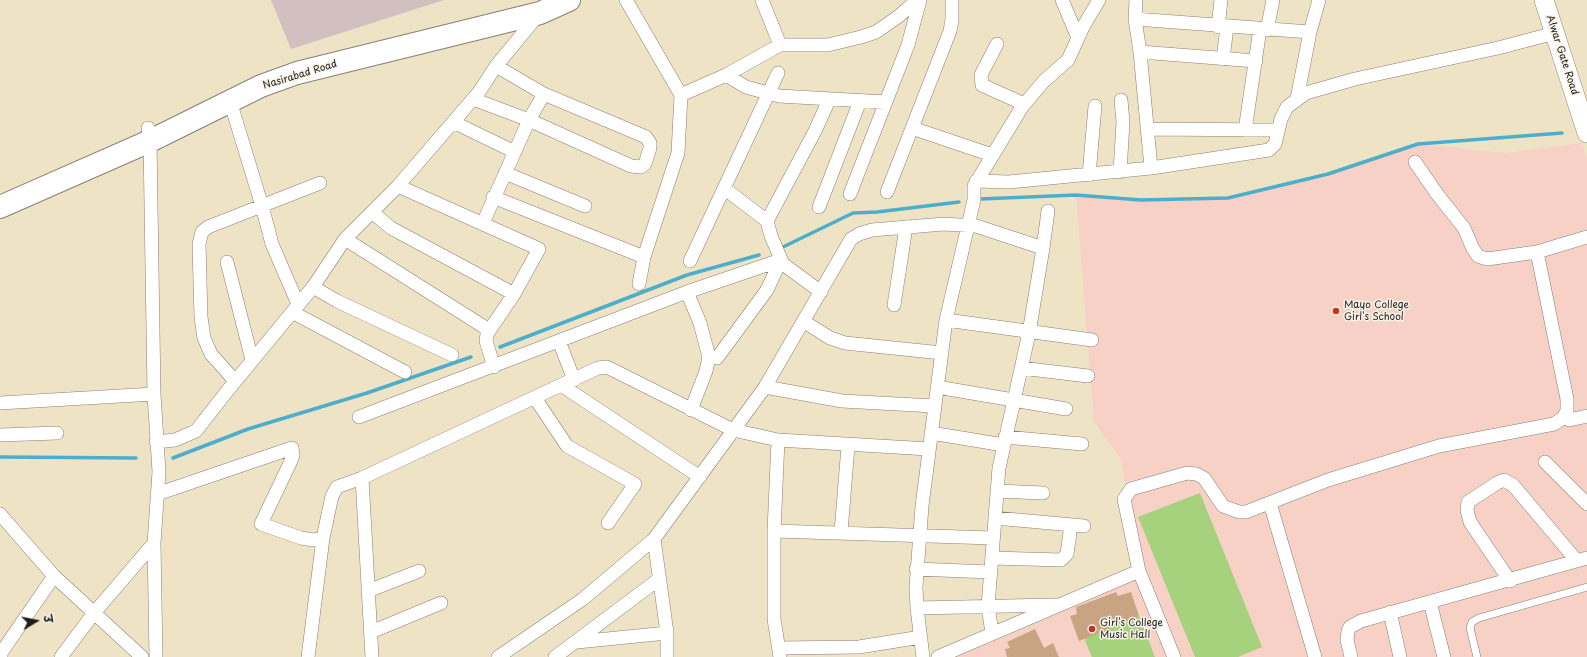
<!DOCTYPE html>
<meta charset="utf-8">
<style>
body{margin:0}
#map{position:relative;width:1587px;height:657px;overflow:hidden;background:#efe3c6;font-family:"Playpen Sans","Playpen Sans Deva",sans-serif}
canvas{display:block}
.north{position:absolute;left:16px;top:601px;width:40px;height:40px;-webkit-text-stroke:3px #f7f3e8;paint-order:stroke;rotate:80deg;font-size:11px;font-weight:700;line-height:16px;text-align:center;color:#1c1c1c}
.north::after{content:'';display:block;margin:auto;width:14px;height:18px;background:#1c1c1c;clip-path:polygon(50% 0,100% 100%,50% 72%,0 100%)}
</style>
<div id="map">
<canvas width="1587" height="657"></canvas>
<div class="north">उ</div>
</div>
<script>
const ctx = document.querySelector('canvas').getContext('2d');
ctx.lineJoin = 'round';
function fillPath(path, color) { ctx.fillStyle = color; ctx.fill(path, 'evenodd'); }
const poly = rows => new Path2D(rows.map(r => 'M' + r).join(''));
function strokePath(path, color, width, dash) { ctx.strokeStyle = color; ctx.lineWidth = width; ctx.lineCap = dash ? 'butt' : 'round'; ctx.setLineDash(dash || []); ctx.stroke(path); }
function drawText(font, color, halo, rows, align = 'center') {
  ctx.font = font + ' "Playpen Sans",sans-serif'; ctx.lineWidth = 3; ctx.setLineDash([]); ctx.textBaseline = 'middle'; ctx.strokeStyle = halo; ctx.fillStyle = color; for (const [text, x, y, turn = 0] of rows) {
    ctx.save(); ctx.translate(x, y); ctx.rotate((+turn || 0) * Math.PI / 180); ctx.textAlign = isNaN(turn) ? turn : align; if (halo) ctx.strokeText(text, 0, 0); ctx.fillText(text, 0, 0); ctx.restore();
  }
}
fillPath(poly([
 [1582,143,1587,160,1587,657,944,657,1141,571,1121,459,1094,422,1076,195,1141,200,1228,198,1328,174,1418,144,1506,153]
]), '#f7d1c6');
fillPath(poly([
 [271,0,444,0,291,49]
]), '#d2bfbf');
fillPath(poly([
 [1200,493,1262,647,1238,657,1195,657,1138,517],
 [1139,616,1155,657,1092,657,1084,638]
]), '#a6d17d');
strokePath(poly([
 [980,199,1076,195,1141,200,1228,198,1328,174,1418,144,1562,133],
 [783,247,853,213,877,212,959,202],
 [500,347,687,275,759,255],
 [0,457,136,458],
 [173,458,248,429,367,393,471,357]
]), '#4daecc', 3.5);
fillPath(poly([
 [1116,592,1118,596,1131,592,1139,616,1079,641,1070,616,1077,614,1076,607],
 [1035,629,1044,648,1053,643,1059,657,1007,657,1005,649,1010,648,1007,642]
]), '#c9a482');
const lane = poly([
 [1477,657,1470,628,1472,622,1479,618,1587,587]
]);
const street = poly([
 [626,0,681,95,726,75,780,45,828,45,861,37,876,32,899,16,917,0],
 [762,0,780,45],
 [1062,0,1078,38],
 [1136,0,1135,19,1140,52],
 [1135,19,1310,32],
 [1218,27,1221,0],
 [1267,30,1273,0],
 [997,44,981,75,982,85,1024,104],
 [1223,59,1227,27],
 [726,75,746,87,779,96,885,102],
 [473,99,529,120,631,166,641,167,645,164,650,148,650,143,646,137,544,94,496,66],
 [1297,99,1310,32,1319,0],
 [230,101,262,206,272,244,298,304],
 [453,122,515,152],
 [148,128,150,141,154,394,159,472,154,543,156,657],
 [912,128,992,155],
 [1147,129,1277,130],
 [1245,130,1260,29],
 [1415,162,1437,194,1464,228,1473,249,1478,256,1487,259,1537,252],
 [1151,168,1140,52,1256,61],
 [1120,172,1123,122,1121,100],
 [505,173,585,206],
 [1089,175,1095,106],
 [976,181,1009,182,1151,168,1269,150,1275,144,1281,119,1287,107,1306,93,1355,79,1498,48,1555,33],
 [398,186,539,249,514,294,487,334,486,341,494,367],
 [724,188,767,221,771,236,783,264,821,292],
 [887,192,950,31,952,20,952,0],
 [850,194,908,45,920,0],
 [493,197,644,257],
 [819,207,860,101],
 [372,212,391,228,514,294],
 [767,221,815,131,829,100],
 [483,223,529,120,544,94],
 [345,239,489,330],
 [690,261,778,73],
 [227,262,252,360],
 [639,284,644,257,678,153,681,95],
 [313,287,337,301,452,355],
 [687,292,700,323,709,357,706,371,691,410],
 [894,305,906,227],
 [292,312,405,372],
 [946,320,1092,340],
 [803,321,830,338,845,343,942,353],
 [559,341,574,380],
 [717,358,767,290,781,260],
 [1021,368,1088,376],
 [235,381,211,354,204,338,201,317,199,244,202,232,208,227,320,183],
 [561,385,700,477],
 [765,387,842,401,934,406],
 [937,387,1066,409],
 [535,398,567,446,635,484,608,523],
 [0,403,154,394],
 [359,417,687,292,781,260],
 [1569,420,1587,416],
 [931,433,1004,445],
 [0,435,57,433],
 [1005,437,1082,444],
 [778,440,929,449],
 [156,442,175,440,196,431,228,390,313,287,345,239,398,186,479,92,496,66,539,14],
 [1545,462,1587,504],
 [362,478,372,657],
 [997,491,1043,493],
 [157,494,292,448,293,455,290,463,261,524,301,538,313,540,323,538],
 [1270,503,1315,657],
 [0,514,54,576,142,657],
 [995,518,1084,526],
 [774,531,993,538],
 [841,532,848,446],
 [654,539,667,633,667,657],
 [992,558,1061,560,1067,554,1071,525],
 [916,569,990,572],
 [1510,581,1470,522,1467,510,1468,502,1497,483,1504,480,1513,485,1577,561],
 [368,591,419,571],
 [1430,602,1444,657],
 [917,608,1053,605],
 [1390,612,1400,657],
 [371,632,441,603],
 [992,633,988,606,999,468,1029,333,1043,248,1048,211],
 [577,642,667,633],
 [779,648,859,647,921,637],
 [1,657,1,653,54,576],
 [61,657,94,613,154,543],
 [308,657,323,538,332,496,337,487,362,478,561,385,598,368,607,367,733,430,778,440,774,531,774,619,780,657],
 [498,657,583,599,654,539,765,387,851,239,859,234,872,230,944,224,976,226,1043,248],
 [555,657,659,579],
 [923,657,917,608,916,587,922,506,946,320,974,200,974,186,1022,107,1044,81,1068,60,1083,27,1099,0],
 [938,657,1139,571],
 [1174,657,1139,571,1124,499,1131,489,1187,473,1196,474,1204,478,1223,506,1239,512,1246,512,1328,480,1439,446,1554,424,1563,418,1567,411,1567,399,1537,252,1587,237],
 [1351,657,1347,640,1348,631,1350,627,1361,621,1587,558]
]);
const secondary = poly([
 [1544,0,1587,133]
]);
const highway = poly([
 [0,207,150,141,261,86,297,73,540,13,569,0]
]);
strokePath(lane, '#868071', 8);
strokePath(street, '#868071', 14);
strokePath(secondary, '#868071', 20);
strokePath(highway, '#868071', 24);
strokePath(lane, '#fff', 7);
strokePath(street, '#fff', 13);
strokePath(secondary, '#fff', 19);
strokePath(highway, '#fff', 22);
for (const [x, y, r, color] of [
 [1336,311,4,"#c8321e"],
 [1092,629,4,"#c8321e"]
]) { const dot = new Path2D(); dot.arc(x, y, r, 0, 2 * Math.PI); ctx.fillStyle = color; ctx.fill(dot); strokePath(dot, '#f7f3e8', 1.5); }
drawText('10px', '#1c1c1c', '#f7f3e8', [
 ["Alwar Gate Road",1562,55,72],
 ["Nasirabad Road",300,75,-17]
]);
drawText('10px', '#1c1c1c', '#f7f3e8', [
 ["Mayo College",1344,305],
 ["Girl's School",1344,317],
 ["Girl's College",1100,623],
 ["Music Hall",1100,635]
], 'left');
</script>
